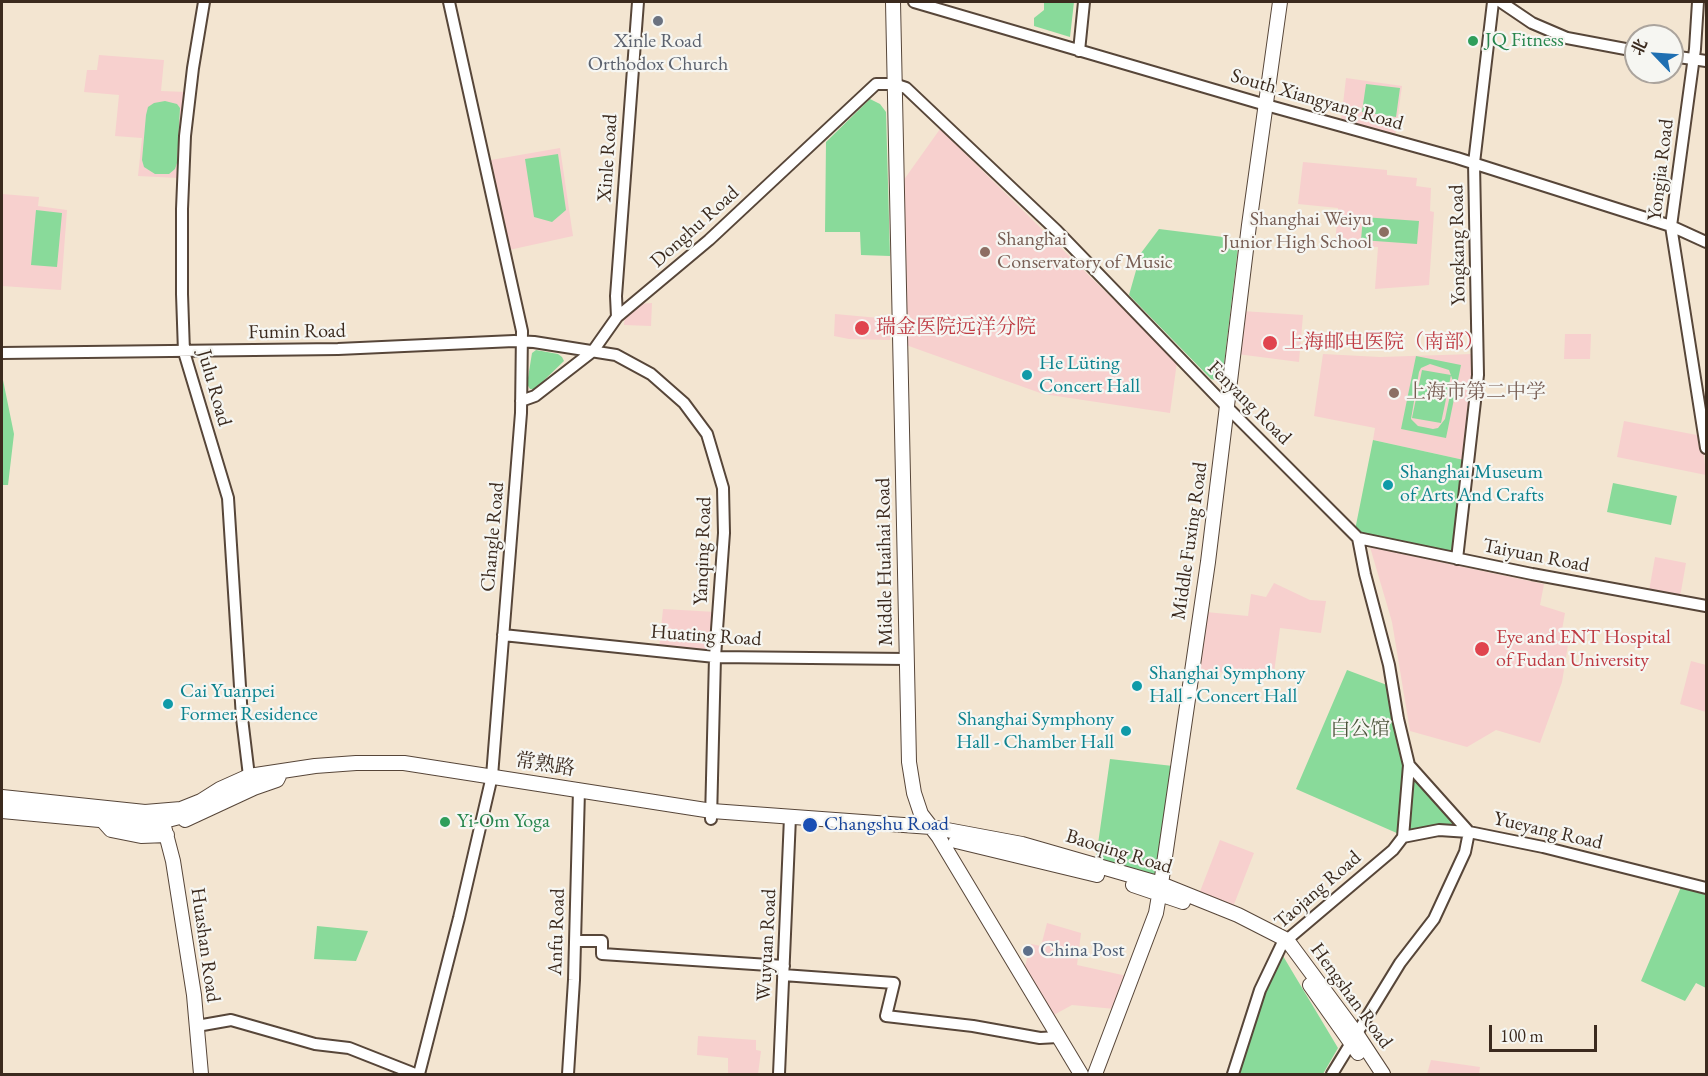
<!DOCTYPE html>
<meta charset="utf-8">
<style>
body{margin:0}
#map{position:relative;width:1708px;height:1076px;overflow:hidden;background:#f3e5d1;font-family:"EB Garamond","Noto Serif SC",serif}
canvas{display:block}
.frame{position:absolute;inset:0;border:3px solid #3b2a1e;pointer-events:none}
.north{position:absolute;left:1624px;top:24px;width:60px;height:60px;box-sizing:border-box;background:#f6f6f2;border:2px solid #aba49d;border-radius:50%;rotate:295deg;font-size:16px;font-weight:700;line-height:24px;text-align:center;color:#3b2a1e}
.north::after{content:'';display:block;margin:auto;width:21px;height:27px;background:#1f6fb2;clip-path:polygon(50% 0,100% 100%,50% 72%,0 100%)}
.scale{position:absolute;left:1489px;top:1025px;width:108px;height:27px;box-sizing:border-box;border:3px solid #3b2a1e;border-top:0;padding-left:8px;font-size:18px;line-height:21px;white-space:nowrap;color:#3b2a1e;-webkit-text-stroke:4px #f6f6f2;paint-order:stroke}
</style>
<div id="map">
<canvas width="1708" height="1076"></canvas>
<div class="frame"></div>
<div class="north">北</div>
<div class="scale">100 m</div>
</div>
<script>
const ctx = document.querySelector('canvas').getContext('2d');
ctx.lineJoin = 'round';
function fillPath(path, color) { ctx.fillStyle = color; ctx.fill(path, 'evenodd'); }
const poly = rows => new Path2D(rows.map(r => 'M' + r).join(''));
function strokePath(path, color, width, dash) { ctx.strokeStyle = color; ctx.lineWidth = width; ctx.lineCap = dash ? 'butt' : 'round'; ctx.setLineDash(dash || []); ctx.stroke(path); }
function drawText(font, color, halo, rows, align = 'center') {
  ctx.font = font + ' "EB Garamond","Noto Serif SC",serif'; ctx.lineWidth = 4.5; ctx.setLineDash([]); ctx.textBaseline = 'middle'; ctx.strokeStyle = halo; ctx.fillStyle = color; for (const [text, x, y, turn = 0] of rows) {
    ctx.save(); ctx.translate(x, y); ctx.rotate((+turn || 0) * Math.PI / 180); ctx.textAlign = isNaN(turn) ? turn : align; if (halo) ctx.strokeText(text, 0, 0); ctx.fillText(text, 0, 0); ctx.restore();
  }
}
fillPath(poly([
 [99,55,164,60,161,91,186,92,178,178,138,176,142,138,115,136,119,95,84,92,87,70,97,70],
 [1346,78,1402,86,1395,136,1341,121],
 [940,129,1177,362,1170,413,1043,394,906,345,903,181],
 [560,148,573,236,509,250,491,160],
 [1303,162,1387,170,1387,175,1417,178,1416,186,1431,188,1430,211,1434,212,1429,285,1375,289,1378,247,1335,245,1338,208,1298,204],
 [2,194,39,197,38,206,67,210,61,290,2,286],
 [652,303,651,326,624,325,625,313,638,304],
 [1242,311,1303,315,1299,362,1237,354],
 [835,314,890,319,890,340,849,339,834,336],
 [1565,334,1591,334,1590,359,1564,359],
 [1323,354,1380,357,1473,354,1473,374,1464,460,1373,440,1375,428,1314,416],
 [1624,421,1702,436,1706,475,1617,457],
 [1370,547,1544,584,1540,605,1565,613,1560,641,1568,645,1562,682,1540,743,1496,730,1467,747,1410,731,1392,622],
 [1655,557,1686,563,1680,597,1649,591],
 [1274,583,1310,600,1326,601,1321,633,1280,628,1273,680,1199,669,1206,612,1248,616,1251,594,1266,597],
 [663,609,716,612,713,655,659,649],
 [1691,661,1706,665,1706,712,1680,704],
 [1220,840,1254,853,1233,907,1199,894],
 [1047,923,1081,933,1077,965,1127,976,1115,1009,1072,1005,1052,1016,1024,970,1031,944,1041,946],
 [698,1036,756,1040,756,1050,761,1051,758,1074,728,1074,728,1058,697,1055],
 [1431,1060,1480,1067,1479,1074,1427,1074]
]), '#f7d0ce');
fillPath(poly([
 [1044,2,1074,2,1070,37,1034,26,1034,18,1044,10],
 [1366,84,1400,88,1396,117,1362,112],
 [870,99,880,104,886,112,890,256,861,255,860,232,825,232,826,142],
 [165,101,177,104,180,108,177,163,175,169,169,174,155,174,144,167,142,160,146,115,148,107,154,103],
 [558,154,566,210,552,222,534,217,525,159],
 [36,210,62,213,57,267,31,265],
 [1363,217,1419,221,1417,244,1361,240],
 [1159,229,1239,239,1223,373,1215,380,1211,379,1129,295,1141,253],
 [536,350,558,354,562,357,564,361,535,389,530,389,527,384,532,353],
 [1416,356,1461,365,1446,438,1401,429],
 [1430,364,1449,370,1453,381,1445,419,1438,428,1433,429,1418,426,1411,419,1419,372,1421,368],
 [1422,370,1451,375,1441,423,1412,418],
 [2,375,14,434,8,485,2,485],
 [1373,440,1464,460,1453,555,1360,535,1355,530],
 [1613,483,1677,496,1671,525,1607,512],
 [1347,670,1387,685,1404,768,1399,834,1296,789],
 [1110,759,1173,766,1156,878,1096,858],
 [1412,777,1458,827,1407,830],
 [1681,887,1706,895,1706,988,1696,983,1685,1001,1641,981],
 [317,926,368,931,356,961,314,959],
 [1283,956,1338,1048,1323,1074,1237,1074,1266,992]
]), '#89da9a');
const minor = poly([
 [204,2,193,68,185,136,182,209,182,294,184,352,228,498,242,718,249,776,252,782],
 [914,2,1266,105,1457,158,1671,226,1706,242],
 [1501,2,1532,23,1567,38,1636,51],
 [1698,2,1695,49,1671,226,1706,448],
 [1079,51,1084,2],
 [1672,56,1706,61],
 [617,317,616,296,638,2],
 [2,353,338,349,514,341,534,342,616,355,651,374,684,403,707,434,723,488,724,533,715,657,711,819],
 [521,401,535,396,593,351,617,317,709,240,876,84,894,84,906,88,1057,231,1228,408,1358,538,1365,574,1389,665,1398,719,1409,765,1403,837],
 [1358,538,1532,574,1706,606],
 [1457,559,1478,375,1474,163,1493,2],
 [503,635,715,657,907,659],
 [1409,765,1469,832],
 [575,941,602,941,602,954,784,966],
 [783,975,894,983,886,1016,973,1026,1040,1038,1058,1037],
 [197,1026,231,1020,315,1044,349,1048,415,1074],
 [419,1074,459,918,492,776,521,413,522,331,449,2],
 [568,1074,574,980,579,790],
 [779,1074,790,817],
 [1233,1074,1260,990,1282,944,1393,850,1403,837,1439,830,1469,832,1543,847,1706,888],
 [1332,1074,1400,963,1434,919,1465,852,1469,832]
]);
const major = poly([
 [893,2,909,762,914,793,921,814,938,836,1081,1074],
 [2,797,145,812,181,809,201,801,220,789,249,776,315,766,356,763,404,763,712,811,931,827,1022,844,1161,884,1238,915,1287,940,1356,1033,1383,1074],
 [2,811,143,824,164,821,191,814],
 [161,815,173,861,194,995,201,1074],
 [102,820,111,830,141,836,167,835],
 [185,820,254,788,277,780,279,776],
 [956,841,1097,875],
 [1133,885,1183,902],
 [1310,985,1358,1053],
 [1095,1074,1156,913,1161,884,1208,562,1249,225,1280,2]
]);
strokePath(minor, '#574639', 14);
strokePath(major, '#574639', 16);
strokePath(minor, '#fff', 10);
strokePath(major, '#fff', 14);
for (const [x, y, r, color] of [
 [658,21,6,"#6b7280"],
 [1473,41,6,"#2e9e5b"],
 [1384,232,6,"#8d6e63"],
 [985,252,6,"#8d6e63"],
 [862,328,8,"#e0444e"],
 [1270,343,8,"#e0444e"],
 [1027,375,6,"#0f9aa8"],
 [1394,393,6,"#8d6e63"],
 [1388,485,6,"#0f9aa8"],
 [1482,649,8,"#e0444e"],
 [1137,686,6,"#0f9aa8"],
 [168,704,6,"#0f9aa8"],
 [1126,731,6,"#0f9aa8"],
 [445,822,6,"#2e9e5b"],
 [810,825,8,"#1a4fb4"],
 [1028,951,6,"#5c6f8a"]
]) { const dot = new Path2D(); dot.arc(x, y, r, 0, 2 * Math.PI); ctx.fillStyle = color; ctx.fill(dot); strokePath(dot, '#f6f6f2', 2); }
drawText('20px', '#27864d', '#f6f6f2', [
 ["JQ Fitness",1485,41],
 ["Yi-Om Yoga",457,822]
], 'left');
drawText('20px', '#5b616d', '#f6f6f2', [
 ["Xinle Road",658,42],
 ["Orthodox Church",658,65]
]);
drawText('20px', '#3b2a1e', '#f6f6f2', [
 ["South Xiangyang Road",1317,100,16],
 ["Xinle Road",608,158,-86],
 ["Yongjia Road",1661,170,-83],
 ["Donghu Road",695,227,-42],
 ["Yongkang Road",1458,245,-91],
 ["Fumin Road",297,332,-1],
 ["Julu Road",214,388,74],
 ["Fenyang Road",1249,403,45],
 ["Changle Road",493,537,-85],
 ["Middle Fuxing Road",1190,541,-82],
 ["Yanqing Road",703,551,-88],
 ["Taiyuan Road",1536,556,11],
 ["Middle Huaihai Road",885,562,-91],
 ["Huating Road",706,636,4],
 ["常熟路",545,765,9],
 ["Yueyang Road",1548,831,13],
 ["Baoqing Road",1119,852,17],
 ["Taojang Road",1318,890,-41],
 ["Anfu Road",557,932,-88],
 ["Huashan Road",205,945,82],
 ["Wuyuan Road",767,945,-87],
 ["Hengshan Road",1351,996,54]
]);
drawText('20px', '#785e54', '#f6f6f2', [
 ["Shanghai Weiyu",1372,220,"right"],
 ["Junior High School",1372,243,"right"],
 ["Shanghai",997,240],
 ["Conservatory of Music",997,263],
 ["上海市第二中学",1406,393]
], 'left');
drawText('20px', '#be3a42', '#f6f6f2', [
 ["瑞金医院远洋分院",876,328],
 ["上海邮电医院（南部）",1284,343],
 ["Eye and ENT Hospital",1496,638],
 ["of Fudan University",1496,661]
], 'left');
drawText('20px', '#0d838f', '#f6f6f2', [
 ["He Lüting",1039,364],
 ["Concert Hall",1039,387],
 ["Shanghai Museum",1400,473],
 ["of Arts And Crafts",1400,496],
 ["Shanghai Symphony",1149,674],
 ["Hall - Concert Hall",1149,697],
 ["Cai Yuanpei",180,692],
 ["Former Residence",180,715],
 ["Shanghai Symphony",1114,720,"right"],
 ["Hall - Chamber Hall",1114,743,"right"]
], 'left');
drawText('20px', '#4e563d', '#f6f6f2', [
 ["白公馆",1360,730]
]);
drawText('20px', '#164399', '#f6f6f2', [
 ["Changshu Road",824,825]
], 'left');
drawText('20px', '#4e5e75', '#f6f6f2', [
 ["China Post",1040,951]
], 'left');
</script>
